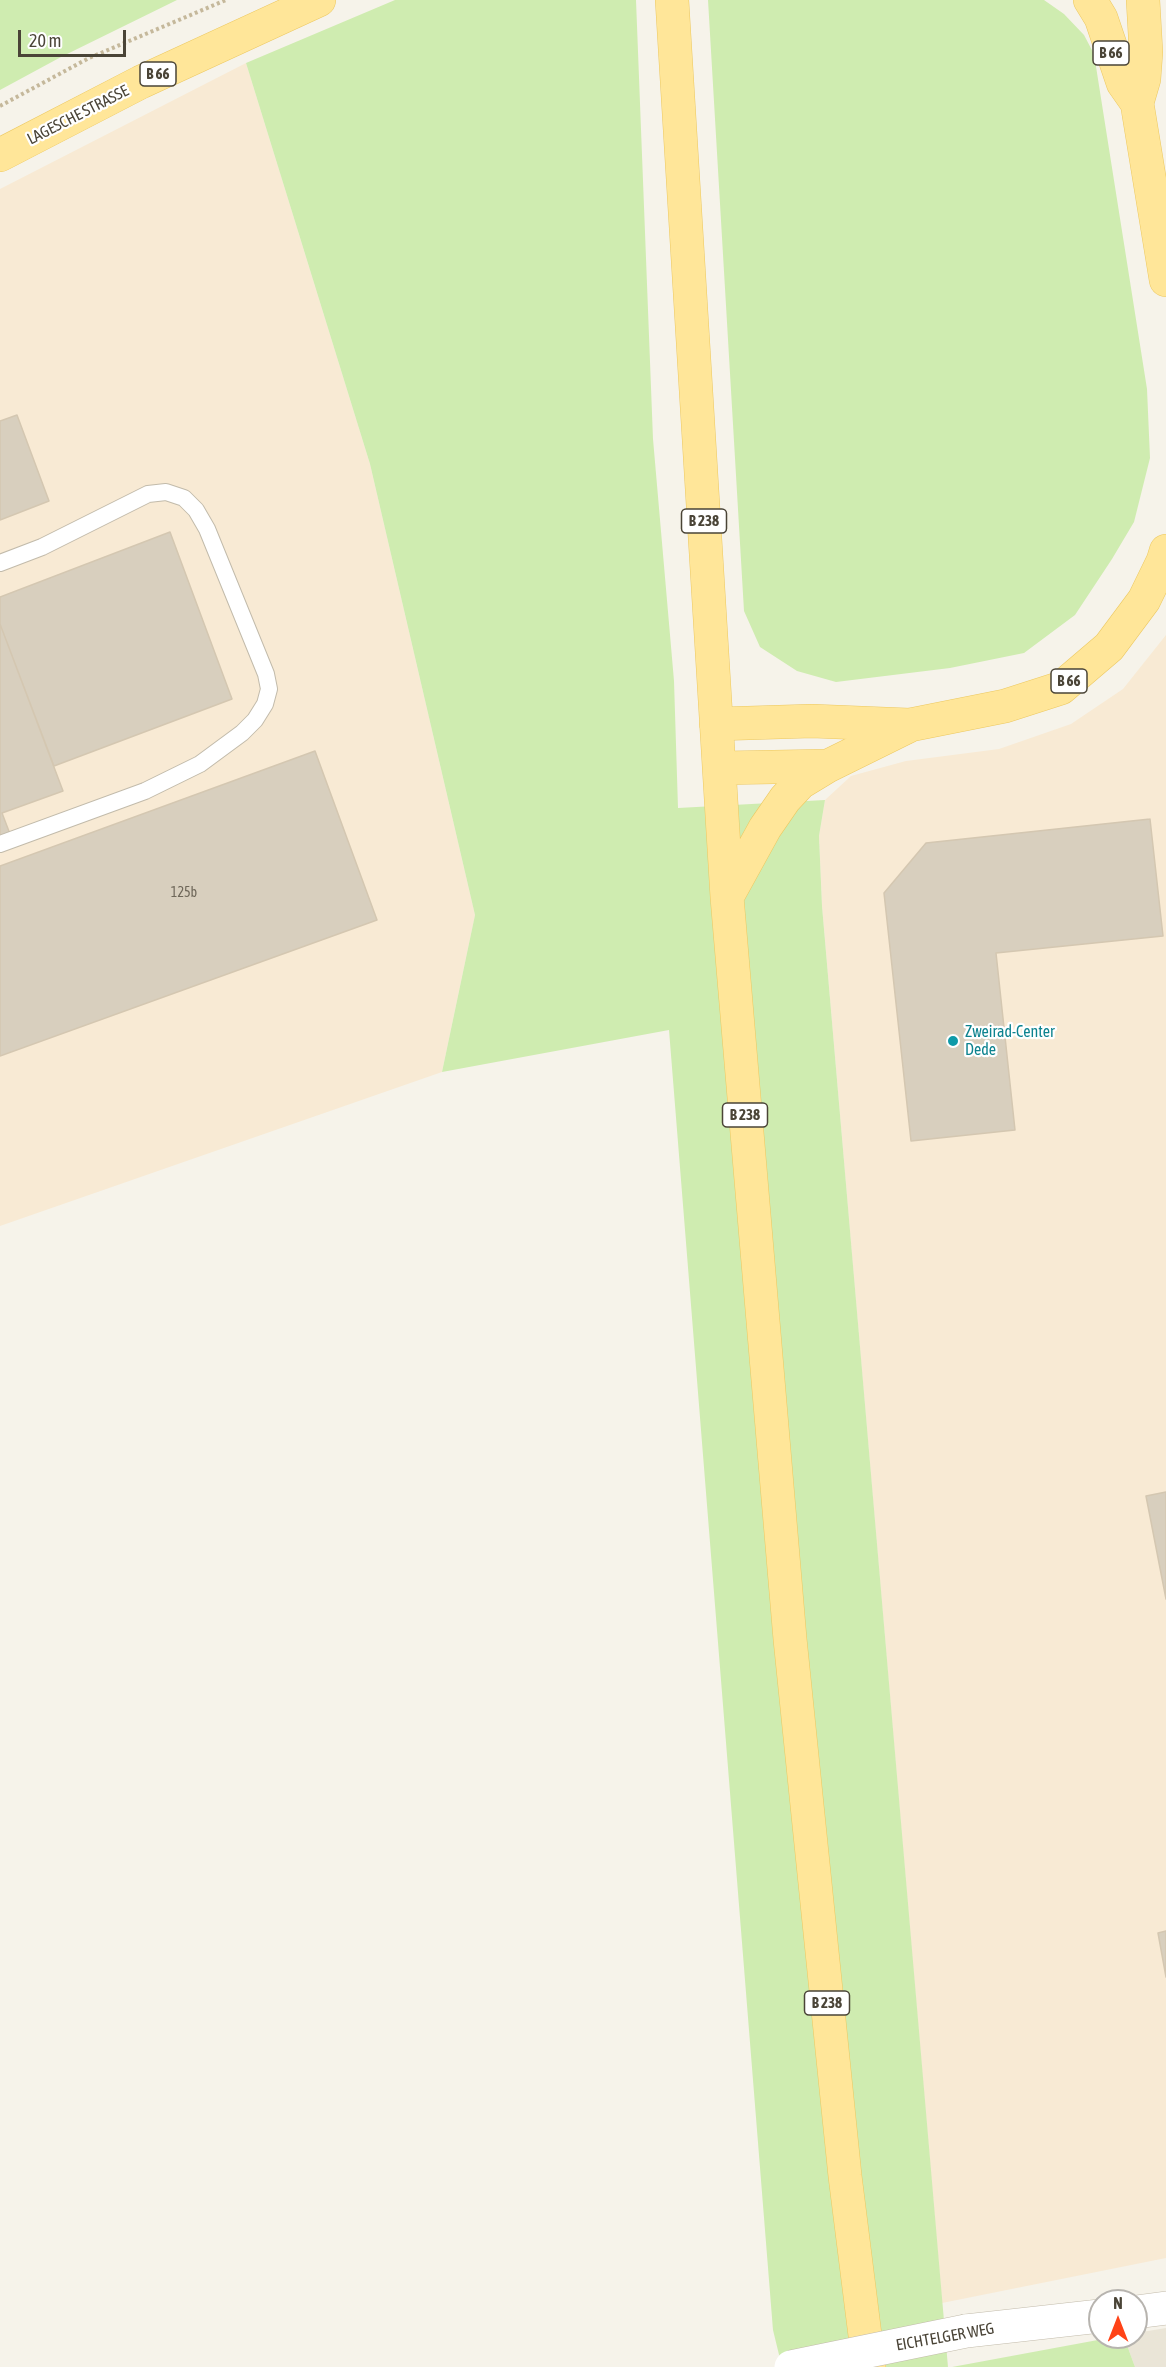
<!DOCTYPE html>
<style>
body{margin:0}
#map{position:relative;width:1166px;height:2367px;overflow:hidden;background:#f6f3ea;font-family:"Asap Condensed",sans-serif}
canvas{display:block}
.north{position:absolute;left:1088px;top:2289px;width:60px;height:60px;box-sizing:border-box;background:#fff;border:2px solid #b7b4af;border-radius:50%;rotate:0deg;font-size:16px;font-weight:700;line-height:24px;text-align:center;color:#4a4437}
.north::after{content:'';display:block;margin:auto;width:21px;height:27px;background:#ff4317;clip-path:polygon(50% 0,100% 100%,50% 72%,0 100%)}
.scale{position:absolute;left:18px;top:30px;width:108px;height:27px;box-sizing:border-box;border:3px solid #4a4437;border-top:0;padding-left:8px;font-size:18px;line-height:21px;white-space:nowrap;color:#4a4437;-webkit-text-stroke:4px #fff;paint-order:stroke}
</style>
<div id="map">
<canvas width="1166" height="2367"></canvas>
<div class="north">N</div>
<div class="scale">20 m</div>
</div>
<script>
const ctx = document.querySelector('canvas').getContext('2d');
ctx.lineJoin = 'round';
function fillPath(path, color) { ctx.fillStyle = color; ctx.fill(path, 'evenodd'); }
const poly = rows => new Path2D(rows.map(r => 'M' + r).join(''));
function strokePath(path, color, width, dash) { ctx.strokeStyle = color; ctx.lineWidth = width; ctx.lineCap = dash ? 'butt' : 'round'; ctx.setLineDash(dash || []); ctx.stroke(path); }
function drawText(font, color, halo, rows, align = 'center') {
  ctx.font = font + ' "Asap Condensed",sans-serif'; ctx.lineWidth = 4.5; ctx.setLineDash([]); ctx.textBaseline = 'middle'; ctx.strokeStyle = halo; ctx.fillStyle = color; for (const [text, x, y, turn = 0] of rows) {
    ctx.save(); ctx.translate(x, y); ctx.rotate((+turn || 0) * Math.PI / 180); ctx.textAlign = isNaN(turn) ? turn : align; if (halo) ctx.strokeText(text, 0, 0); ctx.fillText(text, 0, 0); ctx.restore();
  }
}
fillPath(poly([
 [1166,2328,1166,2367,1135,2367,1124,2337,1136,2337,1136,2333]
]), '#eae5d7');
fillPath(poly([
 [246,63,370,464,475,915,442,1072,0,1226,0,189],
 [1166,635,1166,2258,942,2303,822,906,819,836,825,800,851,776,906,761,999,749,1071,724,1123,689]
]), '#f8ead4');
fillPath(poly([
 [0,0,177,0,61,57,0,90],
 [395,0,636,0,653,439,674,681,678,808,825,800,819,836,822,906,948,2367,782,2367,773,2330,669,1030,442,1072,475,915,370,464,246,63],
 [708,0,1044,0,1064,14,1084,35,1094,54,1147,389,1150,458,1134,522,1112,559,1075,615,1024,653,950,668,836,682,797,671,760,647,744,611],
 [1114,2337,1124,2337,1135,2367,952,2367]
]), '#cfecb0');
const building = poly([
 [17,415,49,501,0,520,0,421,17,415],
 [170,532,232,699,54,766,0,624,0,597,170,532],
 [0,624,63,791,2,813,10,834,0,837,0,624],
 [315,751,377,920,0,1056,0,866,315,751],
 [1150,819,1163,936,996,953,1015,1130,911,1141,884,893,926,843,1150,819],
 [1166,1492,1166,1599,1146,1496,1166,1492],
 [1166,1931,1166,1977,1158,1933,1166,1931]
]);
fillPath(building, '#d8cfbe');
strokePath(building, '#d4c7b1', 1.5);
const lane = poly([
 [0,563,42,547,148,494,166,492,184,498,196,510,207,529,266,674,269,689,265,704,255,720,242,733,200,764,145,791,0,844]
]);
const street = poly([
 [1136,2312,1166,2308],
 [966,2331,1100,2316]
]);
const primary = poly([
 [672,0,727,897,790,1639,845,2176,869,2367],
 [1090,0,1101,18,1123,83,1137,103,1166,280],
 [1137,103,1144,79,1146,52,1143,0],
 [0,155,141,82,319,0],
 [716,724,812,721,910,725,1005,706,1061,688,1109,647,1144,600,1163,561,1166,551],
 [719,768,828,766,909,726],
 [727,897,765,828,785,799,800,783,828,766]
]);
strokePath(lane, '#c2bbab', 18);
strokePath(street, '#c2bbab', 34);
strokePath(primary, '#ecc861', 34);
strokePath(poly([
 [0,106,89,58,226,0]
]), '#c5b89b', 4, [3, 3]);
strokePath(lane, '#fff', 16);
strokePath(street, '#fff', 33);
strokePath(primary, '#ffe699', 33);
const streetBridge = poly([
 [791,2367,966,2331]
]);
strokePath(streetBridge, '#c2bbab', 34, []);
strokePath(streetBridge, '#fff', 33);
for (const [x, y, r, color] of [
 [953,1041,6,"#0f9aa8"]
]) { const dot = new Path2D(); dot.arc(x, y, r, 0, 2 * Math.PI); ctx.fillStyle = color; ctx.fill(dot); strokePath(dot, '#fff', 2); }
drawText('14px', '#6e6759', null, [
 ["125b",184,893]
]);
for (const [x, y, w] of [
 [1111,53,36],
 [158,74,36],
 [704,521,45],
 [1069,681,36],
 [745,1115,45],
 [827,2003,45]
]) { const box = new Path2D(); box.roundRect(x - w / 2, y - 12, w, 24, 4.5); ctx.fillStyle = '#fff'; ctx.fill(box); strokePath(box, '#4a4437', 1.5); }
drawText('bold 15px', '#4a4437', null, [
 ["B 66",1111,53],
 ["B 66",158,74],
 ["B 238",704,521],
 ["B 66",1069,681],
 ["B 238",745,1115],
 ["B 238",827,2003]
]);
drawText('16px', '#4a4437', '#fff', [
 ["LAGESCHE STRASSE",78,115,-27],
 ["EICHTELGER WEG",945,2337,-10]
]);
drawText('16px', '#0d838f', '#fff', [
 ["Zweirad-Center",965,1032],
 ["Dede",965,1050]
], 'left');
</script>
